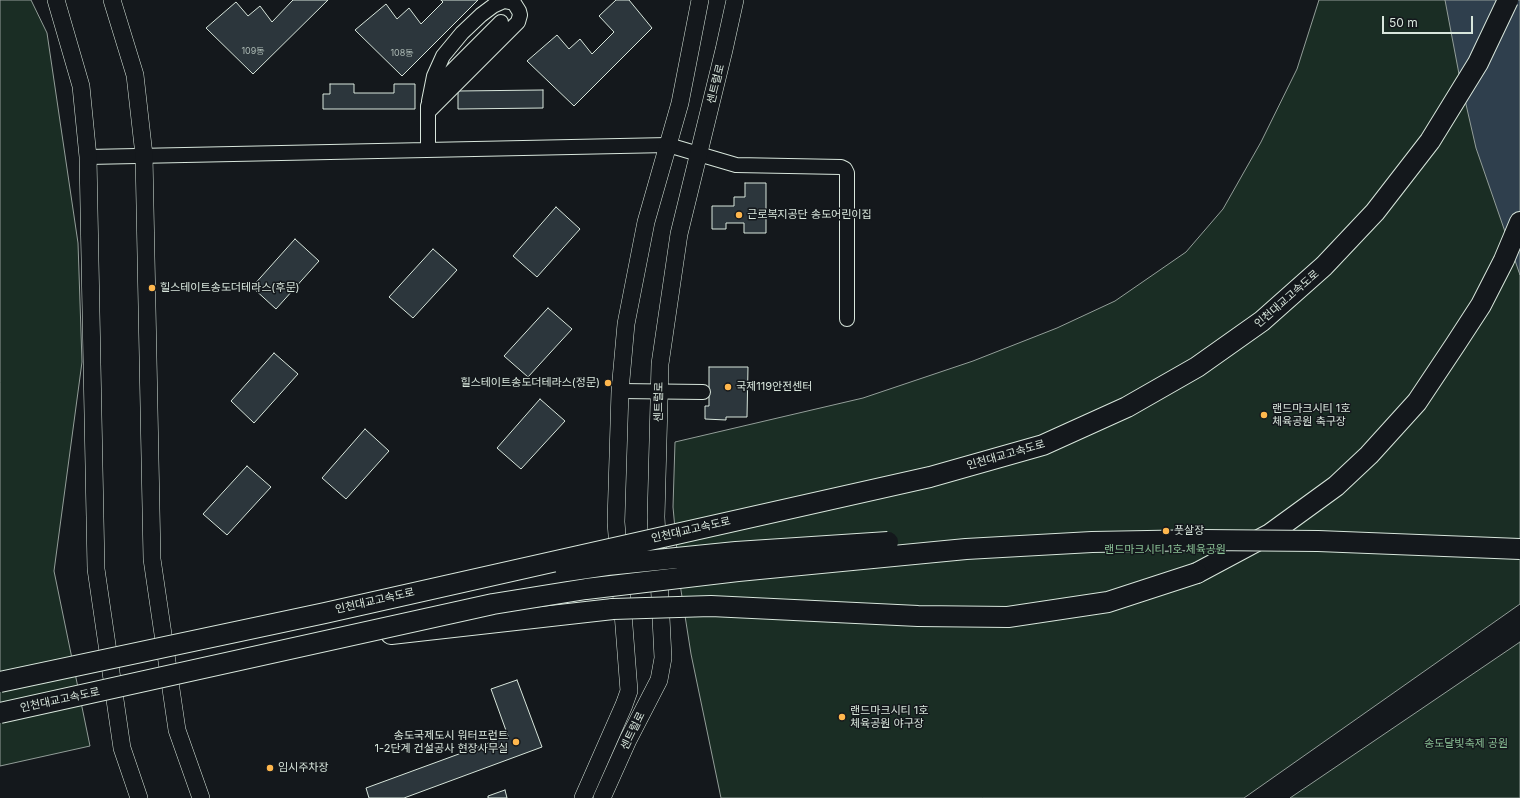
<!DOCTYPE html>
<meta charset="utf-8">
<style>
body{margin:0}
#map{position:relative;width:1520px;height:798px;overflow:hidden;background:#14181c;font-family:Inter,sans-serif}
canvas{display:block}
.scale{position:absolute;left:1382px;top:16px;width:91px;height:18px;box-sizing:border-box;border:2px solid #d8e6dc;border-top:0;padding-left:5px;font-size:12px;line-height:14px;white-space:nowrap;color:#d8e6dc;-webkit-text-stroke:3px #14181c;paint-order:stroke}
</style>
<div id="map">
<canvas width="1520" height="798"></canvas>
<div class="scale">50 m</div>
</div>
<script>
const ctx = document.querySelector('canvas').getContext('2d');
ctx.lineJoin = 'round';
function fillPath(path, color) { ctx.fillStyle = color; ctx.fill(path, 'evenodd'); }
const poly = rows => new Path2D(rows.map(r => 'M' + r).join(''));
function strokePath(path, color, width, dash) { ctx.strokeStyle = color; ctx.lineWidth = width; ctx.lineCap = dash ? 'butt' : 'round'; ctx.setLineDash(dash || []); ctx.stroke(path); }
function drawText(font, color, halo, rows, align = 'center') {
  ctx.font = font + ' Inter,"Noto Sans KR",sans-serif'; ctx.lineWidth = 3; ctx.setLineDash([]); ctx.textBaseline = 'middle'; ctx.strokeStyle = halo; ctx.fillStyle = color; for (const [text, x, y, turn = 0] of rows) {
    ctx.save(); ctx.translate(x, y); ctx.rotate((+turn || 0) * Math.PI / 180); ctx.textAlign = isNaN(turn) ? turn : align; if (halo) ctx.strokeText(text, 0, 0); ctx.fillText(text, 0, 0); ctx.restore();
  }
}
const green = poly([
 [0,0,31,0,47,33,78,243,82,362,54,571,90,746,0,766,0,0],
 [1319,0,1452,0,1520,274,1520,604,1244,798,721,798,691,654,680,584,673,507,675,442,863,398,973,361,1057,328,1115,301,1186,252,1223,209,1261,142,1297,69,1319,0],
 [1520,642,1520,798,1290,798,1520,642]
]);
fillPath(green, '#1a2d24');
strokePath(green, '#939e99', 1);
const water = poly([
 [1445,0,1520,0,1520,275,1476,148,1459,74,1445,0]
]);
fillPath(water, '#2f3f4d');
strokePath(water, '#939e99', 1);
const building = poly([
 [293,0,328,0,253,74,206,28,236,2,248,16,260,6,272,22,293,0],
 [441,0,478,0,402,76,355,30,386,4,397,19,409,8,421,24,443,2,441,0],
 [616,0,629,0,652,28,574,106,527,61,557,35,569,49,580,39,592,54,614,32,599,16,616,0],
 [330,84,354,84,354,93,394,93,394,84,415,84,415,109,323,109,323,94,330,94,330,84],
 [543,90,543,108,458,109,458,91,543,90],
 [745,183,766,183,766,233,744,233,744,223,726,223,726,229,712,229,712,206,734,206,734,197,745,197,745,183],
 [556,207,580,229,537,277,513,256,556,207],
 [295,239,319,261,276,309,252,287,295,239],
 [433,249,457,270,413,318,389,297,433,249],
 [548,308,572,329,528,377,504,356,548,308],
 [274,353,298,374,254,423,231,401,274,353],
 [709,367,748,367,747,417,726,417,726,420,705,419,705,406,709,406,709,367],
 [540,399,565,421,521,469,497,448,540,399],
 [365,429,389,451,346,499,322,478,365,429],
 [247,466,271,487,227,535,203,514,247,466],
 [517,680,542,747,404,798,369,798,366,788,508,736,491,689,517,680],
 [505,790,507,798,488,798,488,796,505,790]
]);
fillPath(building, '#2c363c');
strokePath(building, '#d8e6dc', 1);
const minor = poly([
 [428,112,518,22,520,15,519,11,514,3,504,1,493,6,481,15,462,33,443,56,434,76,429,101],
 [428,150,428,106,433,92,440,83,501,22],
 [88,157,668,145,736,165,841,167,845,169,847,173,847,319],
 [620,391,703,392]
]);
const major = poly([
 [56,0,81,86,88,157,96,569,122,748,139,798],
 [112,0,135,75,144,155,152,559,177,730,201,798],
 [583,798,624,705,629,691,616,522,620,391,626,324,646,222,680,103,700,0],
 [602,798,628,740,659,680,663,658,656,517,660,364,679,234,724,50,735,0]
]);
const highway = poly([
 [1197,573,1270,534,1336,486,1369,455,1417,402,1455,345,1481,305,1504,260,1520,222],
 [391,634,613,609]
]);
strokePath(minor, '#d8e6dc', 16);
strokePath(major, '#d8e6dc', 18);
strokePath(highway, '#d8e6dc', 22);
strokePath(minor, '#14181c', 14);
strokePath(major, '#14181c', 17);
strokePath(highway, '#14181c', 20);
const highwayBridge = poly([
 [566,571,607,565,736,552,888,542],
 [613,609,711,606,918,616,1008,617,1108,602,1197,573],
 [0,682,325,613,930,477,1043,445,1127,407,1197,367,1262,321,1324,266,1375,212,1430,141,1478,63,1508,0],
 [0,713,493,604,586,589,738,571,966,549,1092,542,1203,540,1318,541,1520,549]
]);
strokePath(highwayBridge, '#d8e6dc', 22, []);
strokePath(highwayBridge, '#14181c', 20);
for (const [x, y, r, color] of [
 [739,215,4,"#ffb74d"],
 [152,288,4,"#ffb74d"],
 [608,383,4,"#ffb74d"],
 [728,387,4,"#ffb74d"],
 [1264,415,4,"#ffb74d"],
 [1166,531,4,"#ffb74d"],
 [842,717,4,"#ffb74d"],
 [516,742,4,"#ffb74d"],
 [270,768,4,"#ffb74d"]
]) { const dot = new Path2D(); dot.arc(x, y, r, 0, 2 * Math.PI); ctx.fillStyle = color; ctx.fill(dot); strokePath(dot, '#14181c', 1.5); }
drawText('9px', '#adbab4', null, [
 ["109동",253,51],
 ["108동",402,53]
]);
drawText('11px', '#d8e6dc', '#14181c', [
 ["센트럴로",716,84,-76],
 ["인천대교고속도로",1287,299,-41],
 ["센트럴로",659,402,-89],
 ["인천대교고속도로",1006,455,-16],
 ["인천대교고속도로",691,530,-13],
 ["인천대교고속도로",375,601,-13],
 ["인천대교고속도로",60,700,-12],
 ["센트럴로",633,731,-64]
]);
drawText('11px', '#d8e6dc', '#14181c', [
 ["근로복지공단 송도어린이집",747,215],
 ["힐스테이트송도더테라스(후문)",160,288],
 ["힐스테이트송도더테라스(정문)",600,383,"right"],
 ["국제119안전센터",736,387],
 ["랜드마크시티 1호",1272,409],
 ["체육공원 축구장",1272,422],
 ["풋살장",1174,531],
 ["랜드마크시티 1호",850,711],
 ["체육공원 야구장",850,724],
 ["송도국제도시 워터프런트",508,736,"right"],
 ["1-2단계 건설공사 현장사무실",508,749,"right"],
 ["임시주차장",278,768]
], 'left');
drawText('11px', '#8ac095', '#14181c', [
 ["랜드마크시티 1호 체육공원",1165,550],
 ["송도달빛축제 공원",1466,744]
]);
</script>
